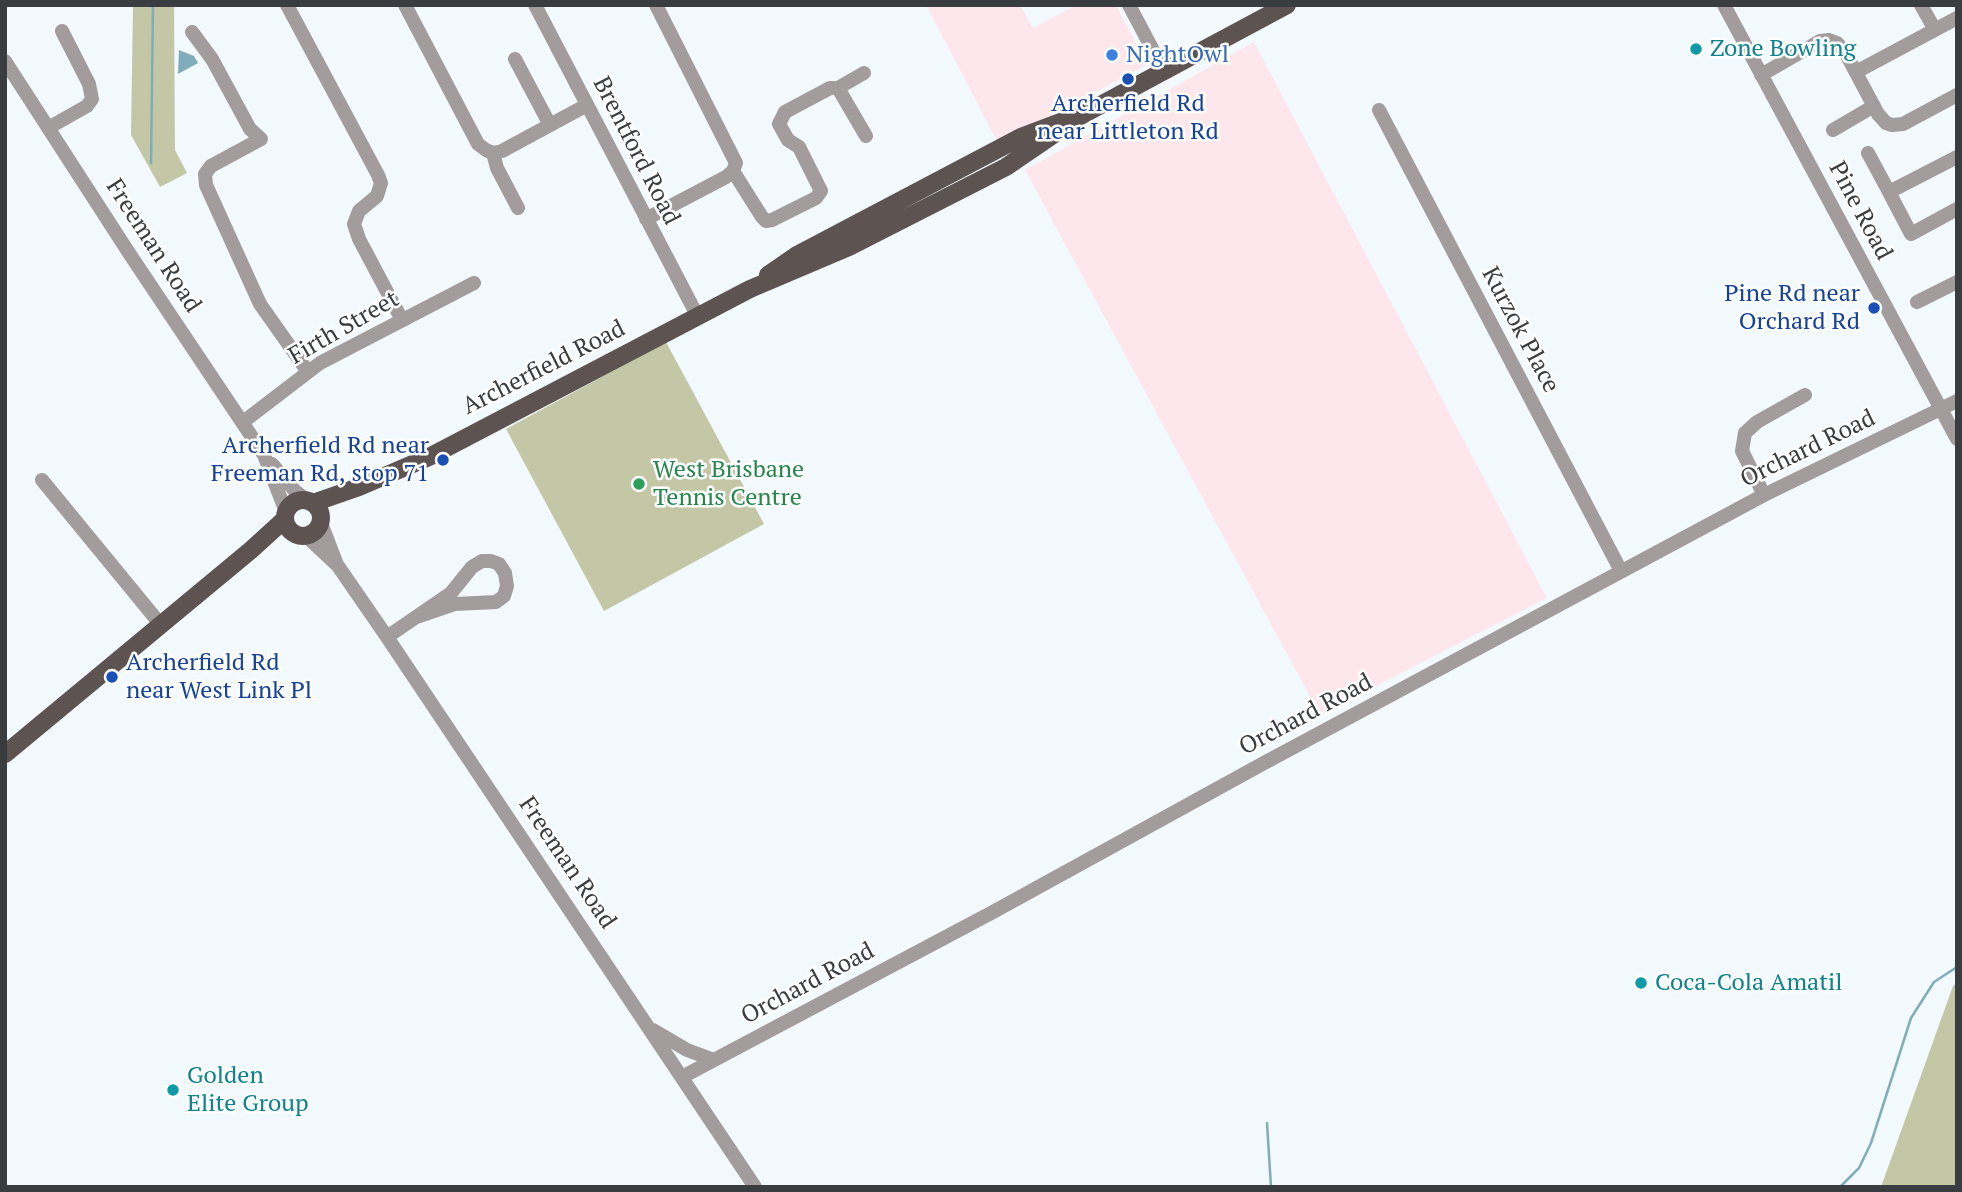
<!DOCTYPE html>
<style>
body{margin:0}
#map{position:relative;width:1962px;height:1192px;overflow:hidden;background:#f2f9ff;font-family:"PT Serif",serif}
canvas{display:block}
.frame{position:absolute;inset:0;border:7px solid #393d40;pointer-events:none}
</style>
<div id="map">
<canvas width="1962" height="1192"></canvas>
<div class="frame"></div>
</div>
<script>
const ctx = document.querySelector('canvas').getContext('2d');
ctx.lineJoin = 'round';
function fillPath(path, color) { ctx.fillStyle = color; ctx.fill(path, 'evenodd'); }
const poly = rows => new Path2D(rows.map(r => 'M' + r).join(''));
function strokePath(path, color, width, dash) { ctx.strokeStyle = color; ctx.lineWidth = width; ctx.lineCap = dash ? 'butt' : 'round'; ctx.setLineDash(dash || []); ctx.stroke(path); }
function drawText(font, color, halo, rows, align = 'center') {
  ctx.font = font + ' "PT Serif",serif'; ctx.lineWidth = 5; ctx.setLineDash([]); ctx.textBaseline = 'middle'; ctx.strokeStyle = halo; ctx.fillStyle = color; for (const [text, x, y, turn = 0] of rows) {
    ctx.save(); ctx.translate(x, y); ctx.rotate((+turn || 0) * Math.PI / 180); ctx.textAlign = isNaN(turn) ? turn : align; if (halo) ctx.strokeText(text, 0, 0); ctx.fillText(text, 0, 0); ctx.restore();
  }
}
fillPath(poly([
 [926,5,1020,5,1033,28,1076,5,1116,5,1147,65,998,143],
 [1254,42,1547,598,1320,715,1025,170]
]), '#fde7ec');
fillPath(poly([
 [133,5,174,5,175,150,187,173,160,187,131,135],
 [666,342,764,524,604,611,506,429],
 [1957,983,1957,1187,1881,1187,1953,986]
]), '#c3c7a6');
fillPath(poly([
 [179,50,194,56,198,63,178,74]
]), '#80adb9');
strokePath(poly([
 [151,163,153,5],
 [1267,1123,1271,1187],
 [1840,1187,1859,1168,1871,1143,1911,1018,1934,982,1957,967]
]), '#80adb9', 2.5);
strokePath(poly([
 [287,5,378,175,381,183,377,196,359,211,354,224,359,239,402,320],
 [405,5,478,144,486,150,493,153,502,151,587,105],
 [535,5,698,317],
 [1129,5,1164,71],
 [1724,5,1957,439],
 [1921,5,1935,30],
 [192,32,212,59,250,129,261,139,211,166,205,174,206,185,260,304,308,372],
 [515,59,550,125],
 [5,61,129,253,264,455,286,512],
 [1856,72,1957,18],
 [1761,75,1820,41,1829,40,1837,43,1845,52,1878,114,1886,123,1892,125,1903,124,1957,95],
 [838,88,864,73],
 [1379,110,1621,571],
 [48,128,87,106,92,99,89,84,62,31],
 [1833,130,1874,106],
 [493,153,497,168,518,208],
 [1868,153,1889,192],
 [1957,157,1889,192,1911,234,1957,209],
 [733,171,762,217,766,221,772,220,816,198,821,191,799,147,788,140,779,124,785,112,830,88,838,88,866,136],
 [646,219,726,177,733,171,736,163,656,5],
 [1917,302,1957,282],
 [243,422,320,363,474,283],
 [272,464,295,491,308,501],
 [42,480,161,625],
 [1764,495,1742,451,1745,433,1757,422,1805,395],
 [321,523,336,562],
 [306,536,338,566,387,637,755,1187],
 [387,637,451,593,472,567,482,561,491,561,499,564,505,573,507,586,504,596,496,602,455,604,417,617],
 [653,1030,687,1050,714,1060],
 [682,1077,993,912,1264,763,1764,495,1957,401]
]), '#a29d9c', 14);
strokePath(poly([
 [768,275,797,255,1021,137,1066,120],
 '285 518a18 18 0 1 1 36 0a18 18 0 1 1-36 0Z',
 [313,503,359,487,429,457,750,289,849,247,1006,167,1082,115,1287,5],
 [5,754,251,550,285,519]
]), '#5d5452', 18);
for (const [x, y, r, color] of [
 [1696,49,7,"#0f9aa8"],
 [1112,55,7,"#3f7fe0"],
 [1128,79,7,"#1a4fb4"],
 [1874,308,7,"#1a4fb4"],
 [443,460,7,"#1a4fb4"],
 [639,484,7,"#2e9e5b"],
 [112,677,7,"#1a4fb4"],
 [1641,983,7,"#0f9aa8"],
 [173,1090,7,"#0f9aa8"]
]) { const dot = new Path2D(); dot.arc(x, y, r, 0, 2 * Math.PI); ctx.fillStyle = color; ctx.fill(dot); strokePath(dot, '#fff', 2.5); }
drawText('24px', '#0d838f', '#fff', [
 ["Zone Bowling",1710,49],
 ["Coca-Cola Amatil",1655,983],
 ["Golden",187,1076],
 ["Elite Group",187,1104]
], 'left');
drawText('24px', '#366cbe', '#fff', [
 ["NightOwl",1126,55]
], 'left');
drawText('24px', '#164399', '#fff', [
 ["Archerfield Rd",1128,104,"center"],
 ["near Littleton Rd",1128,132,"center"],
 ["Pine Rd near",1860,294],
 ["Orchard Rd",1860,322],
 ["Archerfield Rd near",429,446],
 ["Freeman Rd, stop 71",429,474],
 ["Archerfield Rd",126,663,"left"],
 ["near West Link Pl",126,691,"left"]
], 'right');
drawText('24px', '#393d40', '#fff', [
 ["Brentford Road",636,151,63],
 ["Pine Road",1860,211,62],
 ["Freeman Road",153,246,57],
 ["Firth Street",344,328,-30],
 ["Kurzok Place",1520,330,62],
 ["Archerfield Road",544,368,-27],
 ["Orchard Road",1808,449,-26],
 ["Orchard Road",1306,715,-28],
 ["Freeman Road",567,863,56],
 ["Orchard Road",808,984,-28]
]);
drawText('24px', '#27864d', '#fff', [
 ["West Brisbane",653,470],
 ["Tennis Centre",653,498]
], 'left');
</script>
